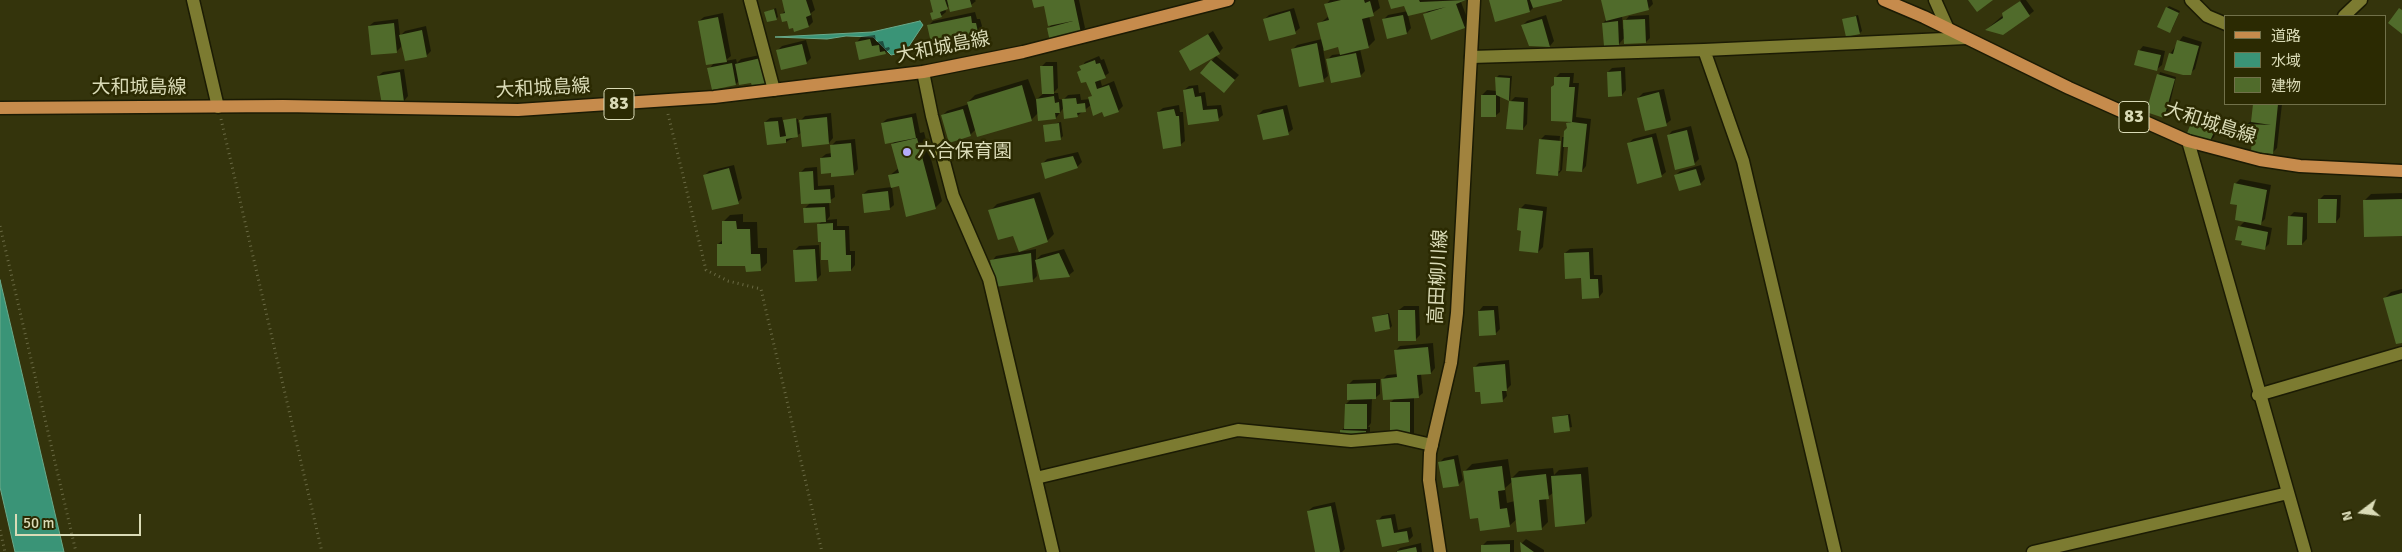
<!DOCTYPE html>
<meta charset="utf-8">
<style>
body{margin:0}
#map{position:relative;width:2402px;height:552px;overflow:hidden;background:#34340c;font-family:Signika,"Noto Sans JP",sans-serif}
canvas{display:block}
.legend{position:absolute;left:2224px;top:15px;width:162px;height:90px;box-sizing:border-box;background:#2b2a02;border:1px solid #71714a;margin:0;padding:6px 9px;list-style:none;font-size:15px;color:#dadbb7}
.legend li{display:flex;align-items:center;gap:10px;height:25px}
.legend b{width:25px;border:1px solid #71714a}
.north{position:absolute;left:2337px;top:487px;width:50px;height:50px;-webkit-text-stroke:4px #2b2a02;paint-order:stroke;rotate:255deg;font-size:14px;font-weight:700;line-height:20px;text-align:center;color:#dadbb7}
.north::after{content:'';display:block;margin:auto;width:18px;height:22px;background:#dadbb7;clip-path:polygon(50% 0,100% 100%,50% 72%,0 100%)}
.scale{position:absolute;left:15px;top:514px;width:126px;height:22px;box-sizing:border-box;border:2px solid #dadbb7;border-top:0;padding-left:6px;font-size:15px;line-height:18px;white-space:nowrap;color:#dadbb7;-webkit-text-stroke:4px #2b2a02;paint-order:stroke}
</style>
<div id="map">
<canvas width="2402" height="552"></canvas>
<ul class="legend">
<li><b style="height:6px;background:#c68b4c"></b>道路</li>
<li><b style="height:14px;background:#3a9477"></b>水域</li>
<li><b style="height:14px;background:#506b2b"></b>建物</li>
</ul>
<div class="north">N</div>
<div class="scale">50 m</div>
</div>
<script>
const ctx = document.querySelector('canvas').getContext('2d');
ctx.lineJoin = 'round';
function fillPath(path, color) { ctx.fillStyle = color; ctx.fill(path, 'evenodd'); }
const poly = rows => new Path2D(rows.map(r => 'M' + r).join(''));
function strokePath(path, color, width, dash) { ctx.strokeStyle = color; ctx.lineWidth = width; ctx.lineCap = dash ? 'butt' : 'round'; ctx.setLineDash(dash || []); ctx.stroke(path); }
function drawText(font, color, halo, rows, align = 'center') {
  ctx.font = font + ' Signika,"Noto Sans JP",sans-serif'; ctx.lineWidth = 5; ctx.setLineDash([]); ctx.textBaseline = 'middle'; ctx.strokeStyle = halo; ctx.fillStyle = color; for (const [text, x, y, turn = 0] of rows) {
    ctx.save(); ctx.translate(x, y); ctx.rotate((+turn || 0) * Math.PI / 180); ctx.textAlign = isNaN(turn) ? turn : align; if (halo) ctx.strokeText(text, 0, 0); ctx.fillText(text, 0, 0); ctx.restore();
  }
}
const water = poly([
 [920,21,923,25,905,52,891,55,873,37,846,36,827,39,775,37,872,32,920,21],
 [0,280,64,552,15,552,0,487,0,280]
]);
fillPath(water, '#3a9477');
strokePath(water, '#6aa98a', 1);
fillPath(poly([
 [783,0,812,0,815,10,811,13,813,22,809,26,782,14,786,10],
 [931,0,975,0,976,1,971,5,950,5,945,9,946,12,941,16,931,14,934,11],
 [1033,0,1079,0,1085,28,1081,32,1048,29,1053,23,1045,5],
 [1330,0,1378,0,1380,8,1369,16,1375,40,1368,47,1360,49,1365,71,1360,76,1327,60,1332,55,1340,54,1339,46,1323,49,1328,76,1323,80,1292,50,1297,45,1322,39,1319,24,1329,16,1326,5],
 [1390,0,1466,0,1461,2,1469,23,1465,27,1424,15,1429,10,1408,15,1411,28,1407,33,1383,20,1388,15,1408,11,1405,4],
 [1491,0,1559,0,1534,7,1530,11,1496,20],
 [1603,0,1652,0,1653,4,1648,9,1622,15,1623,29,1625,29,1625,21,1629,16,1649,15,1650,38,1646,42,1625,37,1619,44,1603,23,1607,19],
 [2021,0,2026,0,2034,11,2029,15,1987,29],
 [2169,6,2180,11,2172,29,2167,8],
 [776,8,778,17,776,19,766,12],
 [1294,8,1300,28,1295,32,1265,19,1269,15],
 [975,12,977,19,980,19,982,26,975,37,933,46,928,26,933,21],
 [723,13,731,56,725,61,736,59,737,63,741,59,769,53,752,81,740,80,736,84,709,69,714,63,699,21,704,17],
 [1546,15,1554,41,1550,46,1530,45,1523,25,1527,21],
 [1858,15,1862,31,1860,33,1844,19],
 [398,19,400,36,405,31,426,26,431,51,426,56,402,41,401,47,396,52,369,26,374,22],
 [1213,31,1223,48,1219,53,1181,51],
 [875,35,876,42,883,41,885,48,889,47,890,49,885,53,860,58,857,42,861,37],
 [2183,36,2202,42,2195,69,2190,73,2170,54],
 [806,40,811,58,806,63,778,50,782,46],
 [2143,46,2165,51,2162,65,2157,69,2139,51],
 [1099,56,1101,60,1104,59,1109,73,1100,79,1102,86,1114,81,1123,106,1118,111,1103,111,1091,105,1077,116,1064,107,1056,118,1038,113,1031,120,976,129,970,135,943,115,947,111,969,104,968,102,975,95,1028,79,1038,105,1037,99,1043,94,1041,67,1046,62,1057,62,1058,88,1053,93,1058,93,1059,99,1063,100,1068,95,1080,94,1081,100,1090,99,1093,95,1087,80,1079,72,1085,62],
 [1216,56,1239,75,1228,87,1201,73],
 [1625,67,1626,90,1622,95,1608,72,1612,68],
 [404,69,408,96,404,101,378,76,383,72],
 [2160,72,2176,77,2168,112,2163,116,2155,88],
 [1560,73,1574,73,1573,83,1579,83,1576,117,1591,119,1586,166,1582,171,1569,146,1564,146,1562,170,1557,175,1540,140,1545,135,1560,136,1557,171,1560,171,1562,137,1565,137,1570,120,1556,84,1556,77],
 [1499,75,1512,76,1510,100,1500,95,1500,112,1495,116,1482,95,1487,90,1497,91,1497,77],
 [1198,85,1199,93,1205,92,1207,106,1221,105,1223,115,1218,119,1189,124,1184,90,1189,86],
 [1664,89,1671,120,1666,124,1638,98,1643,93],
 [1515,97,1528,98,1527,124,1523,129,1510,102],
 [2254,104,2282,104,2277,148,2272,153,2247,124,2253,120],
 [1179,105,1180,112,1183,112,1185,141,1180,145,1158,112,1163,108],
 [1287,105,1293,129,1288,133,1258,115,1263,110],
 [831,113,833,138,829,143,801,133,786,142,768,144,765,122,770,118,782,117,783,122,798,119,798,123,805,116],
 [916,113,920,133,924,132,942,201,935,208,889,176,899,168,892,144,896,140,882,123,887,119],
 [2200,113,2220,122,2214,137,2209,142,2195,117],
 [1061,122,1063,136,1061,138,1044,126],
 [1691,126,1699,159,1694,164,1668,136,1672,131],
 [1656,133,1666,172,1661,176,1628,144,1633,139],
 [855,139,858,169,854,174,832,172,821,158,826,154,832,153,831,146,836,141],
 [1078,152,1082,162,1077,167,1042,164,1047,159],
 [734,165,742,198,738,202,704,176,709,171],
 [1701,165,1705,179,1700,184,1676,175,1680,171],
 [817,167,818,186,834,185,835,197,829,201,830,216,827,220,837,219,837,226,849,226,850,251,855,251,855,265,851,270,829,259,822,241,819,224,822,221,804,209,810,203,800,173,805,168],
 [2240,179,2271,185,2265,219,2259,225,2272,228,2269,244,2265,248,2239,227,2245,221,2235,184],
 [892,187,894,205,889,209,863,194,868,190],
 [1040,192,1054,234,1047,241,1014,234,990,211,997,204],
 [2402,193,2402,234,2364,201,2371,194],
 [2324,195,2341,195,2340,217,2336,222,2320,199],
 [1525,204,1547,207,1543,247,1538,252,1523,231,1520,209],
 [2294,212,2307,213,2307,239,2302,244,2289,217],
 [743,214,743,222,757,222,758,248,767,248,767,263,760,270,747,264,718,244,724,239,723,222,730,215],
 [819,245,821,275,816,280,795,250,799,246],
 [1593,248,1594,275,1602,275,1603,292,1599,297,1565,253,1570,249],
 [1036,249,1036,260,1041,255,1064,249,1074,271,1069,275,1036,265,1037,276,1032,281,992,261,996,256],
 [2402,289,2402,341,2384,299,2391,292],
 [1404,306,1419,306,1420,335,1415,340,1399,310],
 [1483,306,1498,306,1500,329,1495,334,1479,311],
 [1389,313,1392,326,1390,328,1374,317],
 [1433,343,1435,368,1431,373,1421,374,1423,393,1418,397,1414,397,1414,438,1410,443,1391,402,1395,398,1383,379,1387,375,1398,374,1395,351,1400,346],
 [1509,360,1511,385,1506,390,1507,396,1502,401,1481,390,1475,367,1479,363],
 [1380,379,1380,394,1375,398,1372,398,1371,423,1368,427,1370,427,1370,441,1341,431,1345,427,1346,404,1351,399,1348,385,1353,380],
 [1570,414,1572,427,1555,431,1553,417],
 [1458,455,1463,480,1458,485,1439,463,1444,458],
 [1508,459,1511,479,1519,471,1553,468,1554,475,1559,470,1588,467,1592,516,1585,523,1553,493,1546,498,1548,522,1541,529,1517,519,1509,526,1479,517,1465,471,1472,464],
 [1513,481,1515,501,1507,503,1505,488],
 [1335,502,1345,549,1342,552,1316,552,1308,511,1313,507],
 [1395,514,1398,530,1411,527,1413,536,1408,541,1383,546,1378,521,1382,516],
 [1526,539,1544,550,1544,552,1522,552,1522,543],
 [1514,540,1514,552,1482,552,1482,546,1487,541],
 [1421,543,1422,552,1396,552,1400,548]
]), '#0007');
fillPath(poly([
 [782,0,806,0,811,15,806,17,809,27,794,32,793,28,789,29,787,21,782,22,780,14,785,13],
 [930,0,945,0,948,9,940,12,942,17,932,20,930,13,933,12],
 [947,0,970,0,972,7,950,12],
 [1032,0,1074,0,1081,33,1050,42,1047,28,1073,21,1048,26,1044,6,1034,8],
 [1341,0,1364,0,1365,3,1370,1,1374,16,1362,19,1369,48,1340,55,1338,47,1324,51,1317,23,1329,20,1324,4],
 [1388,0,1419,0,1420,2,1466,0,1456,4,1465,28,1431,40,1423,14,1446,7,1408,16,1404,6,1391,9],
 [1489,0,1527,0,1530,12,1495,22],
 [1530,0,1562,0,1562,1,1533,8],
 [1601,0,1647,0,1649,10,1606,21],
 [1968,0,1993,0,1977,12],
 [2020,1,2030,16,2003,35,1985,30,2003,18,2002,13],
 [2166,7,2179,13,2170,33,2157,27],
 [2399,8,2402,10,2402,34,2388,23],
 [774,9,777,20,767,22,764,12],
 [1290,11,1296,34,1269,41,1263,19],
 [1403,15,1407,34,1387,39,1382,19],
 [971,16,972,23,976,23,978,32,974,33,975,38,932,47,927,25],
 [1856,16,1860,34,1846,37,1842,19],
 [718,17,727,62,706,65,698,21],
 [1542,19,1550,47,1529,46,1521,25],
 [1645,19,1646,43,1624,44,1623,20],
 [1618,21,1619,45,1604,46,1602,23],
 [394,23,397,53,371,55,368,26],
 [422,30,427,57,405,61,399,35],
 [1208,34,1220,54,1190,71,1179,51],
 [870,39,872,46,879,45,880,52,885,51,886,54,859,60,855,42],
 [2177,40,2199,46,2191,75,2183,75,2164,70,2169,53,2173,54],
 [1317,43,1324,82,1299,87,1291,49],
 [802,44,807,64,781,70,776,50],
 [2138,50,2161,55,2157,71,2134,65],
 [1356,53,1361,77,1331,83,1326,59],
 [765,57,771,85,753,89,751,83,739,85,735,64],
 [1095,60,1096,64,1100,63,1106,78,1095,82,1097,89,1109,85,1119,112,1104,117,1102,112,1093,116,1088,97,1092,96,1086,82,1081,83,1077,72,1081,70,1079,66],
 [1211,60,1235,80,1224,93,1200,73],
 [732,63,736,85,712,90,707,68],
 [1040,66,1053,66,1054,94,1042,94],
 [1621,71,1622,96,1608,97,1607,72],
 [400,72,404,102,382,105,377,76],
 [2157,74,2175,79,2164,118,2146,112],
 [1495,77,1510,78,1509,101,1496,95,1496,117,1481,117,1481,95,1496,95],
 [1554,77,1570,77,1569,87,1575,87,1572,122,1551,121,1551,87,1554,85],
 [1022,85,1032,121,977,137,967,102],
 [1193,88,1195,97,1201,96,1203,110,1217,109,1219,121,1188,125,1183,90],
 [1659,92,1667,126,1645,131,1637,98],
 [1054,96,1055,103,1059,102,1060,113,1055,113,1056,119,1038,121,1036,99],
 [1076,98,1077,104,1085,103,1086,112,1077,113,1078,117,1064,119,1062,99],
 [1509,101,1524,102,1523,130,1506,129],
 [2253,104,2278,104,2273,154,2251,152,2252,136,2245,135,2246,124,2271,125,2251,122],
 [963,109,971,136,949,143,941,115],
 [1174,109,1176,116,1179,116,1181,146,1163,149,1157,112],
 [1283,109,1289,135,1263,140,1257,115],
 [2194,116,2217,126,2209,143,2187,133],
 [827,117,829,144,802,147,799,120],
 [912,117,916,138,885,144,881,123],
 [796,118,798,137,786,139,786,143,767,145,764,122,778,121,780,137,786,136,783,120],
 [1572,122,1587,124,1582,172,1566,171,1568,147,1563,147,1564,131,1567,128,1566,123],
 [1059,123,1061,140,1045,142,1043,125],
 [1687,130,1695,165,1675,170,1667,135],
 [1652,137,1662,177,1637,184,1627,143],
 [917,138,936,209,906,217,899,186,891,188,888,175,899,173,891,144],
 [1539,139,1561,141,1558,176,1536,174],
 [851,143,854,175,831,177,831,173,821,174,820,158,831,157,830,145],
 [1073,156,1078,168,1045,179,1041,163],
 [729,168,739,204,712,210,703,175],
 [1696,169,1701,185,1679,191,1674,175],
 [813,171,814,190,830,189,831,203,801,204,799,172],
 [2234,183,2267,190,2261,225,2235,220,2237,205,2230,204],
 [888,191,890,210,864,213,862,194],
 [1034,198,1048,242,1019,252,1013,236,998,240,988,210],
 [2318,199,2337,199,2336,223,2318,223],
 [2402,199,2402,236,2364,237,2363,200],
 [825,207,826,222,804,223,803,208],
 [1519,208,1543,211,1538,253,1519,251,1521,231,1517,230],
 [2288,216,2303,217,2302,245,2287,245],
 [722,221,736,221,737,229,750,229,751,254,760,254,761,271,746,272,745,266,717,266,717,244,722,244],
 [833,223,833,230,845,230,846,255,851,255,851,271,829,272,828,260,821,260,821,242,818,242,817,224],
 [2238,226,2268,232,2265,250,2241,245,2242,241,2235,240],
 [815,249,817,281,795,282,793,250],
 [1589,252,1590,279,1598,279,1599,298,1582,299,1581,278,1565,279,1564,253],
 [1031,253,1033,282,995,287,990,260],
 [1059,253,1070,277,1040,280,1035,260],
 [2402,293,2402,343,2396,344,2383,298],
 [1398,310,1415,310,1416,341,1398,341],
 [1494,310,1496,335,1479,336,1478,311],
 [1388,314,1390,329,1375,332,1372,317],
 [1428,347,1431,374,1417,375,1419,398,1383,400,1381,379,1397,377,1394,350],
 [1505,364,1507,391,1502,391,1503,402,1481,404,1480,392,1475,392,1473,367],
 [1376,383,1376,399,1347,400,1347,384],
 [1390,402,1410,402,1410,444,1390,444],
 [1345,404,1367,404,1367,429,1344,429],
 [1568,415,1570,431,1554,433,1552,417],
 [1340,430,1366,431,1366,447,1340,447],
 [1454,459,1459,486,1443,488,1438,462],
 [1502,466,1505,490,1498,491,1500,509,1507,508,1510,527,1480,531,1478,518,1470,519,1463,471],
 [1546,474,1549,499,1539,500,1542,530,1517,532,1511,478],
 [1581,474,1585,524,1555,527,1551,476],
 [1331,506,1340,552,1315,552,1307,511],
 [1391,518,1394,533,1407,531,1409,542,1382,547,1376,520],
 [1520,542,1534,552,1521,552],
 [1510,544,1510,552,1481,552,1481,545],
 [1416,547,1417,552,1397,552,1397,551]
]), '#506b2b');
const minor = poly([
 [193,0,218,107],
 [750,0,774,90],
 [1935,0,1948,29],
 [2191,0,2207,16,2226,24],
 [2344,16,2361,0],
 [1704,50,1743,161,1835,552],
 [1471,57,1704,50,1966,38],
 [923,72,932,116,953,196,989,279,1053,552],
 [2188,141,2305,552],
 [2258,395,2402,353],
 [1036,478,1238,430,1351,441,1397,437,1432,445],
 [2033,552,2288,493]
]);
const secondary = poly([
 [1440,552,1429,480,1430,453,1451,363,1457,313,1474,0]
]);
const primary = poly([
 [1884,0,1924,17,2069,88,2188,141,2260,160,2300,166,2402,171],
 [0,108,283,106,518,110,714,97,923,72,1023,52,1228,0]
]);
strokePath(minor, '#1b1b04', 15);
strokePath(secondary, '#1b1b04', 15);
strokePath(primary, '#1b1b04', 15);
strokePath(poly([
 [668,114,706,270,728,281,761,289,822,552],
 [221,119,322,552],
 [0,226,76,552],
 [0,530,5,552]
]), '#696943', 3, [1, 4]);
strokePath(minor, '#7c7b31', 12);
strokePath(secondary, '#a1833e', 12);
strokePath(primary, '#c68b4c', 12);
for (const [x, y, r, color] of [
 [907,152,5,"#b4acf9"]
]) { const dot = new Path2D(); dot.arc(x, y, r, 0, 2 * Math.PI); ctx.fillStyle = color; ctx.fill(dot); strokePath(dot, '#2b2a02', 2); }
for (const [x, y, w] of [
 [619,104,30],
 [2134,117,30]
]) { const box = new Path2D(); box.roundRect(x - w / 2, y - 15.5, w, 31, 4); ctx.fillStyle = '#2b2a02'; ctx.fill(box); strokePath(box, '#dadbb7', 1); }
drawText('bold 18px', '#dadbb7', null, [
 ["83",619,104],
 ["83",2134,117]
]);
drawText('19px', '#dadbb7', '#2b2a02', [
 ["大和城島線",943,48,-11],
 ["大和城島線",139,88],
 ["大和城島線",543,89,-3],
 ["大和城島線",2210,124,18],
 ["高田柳川線",1439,277,-87]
]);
drawText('19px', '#dadbb7', '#2b2a02', [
 ["六合保育園",917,152]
], 'left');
</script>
